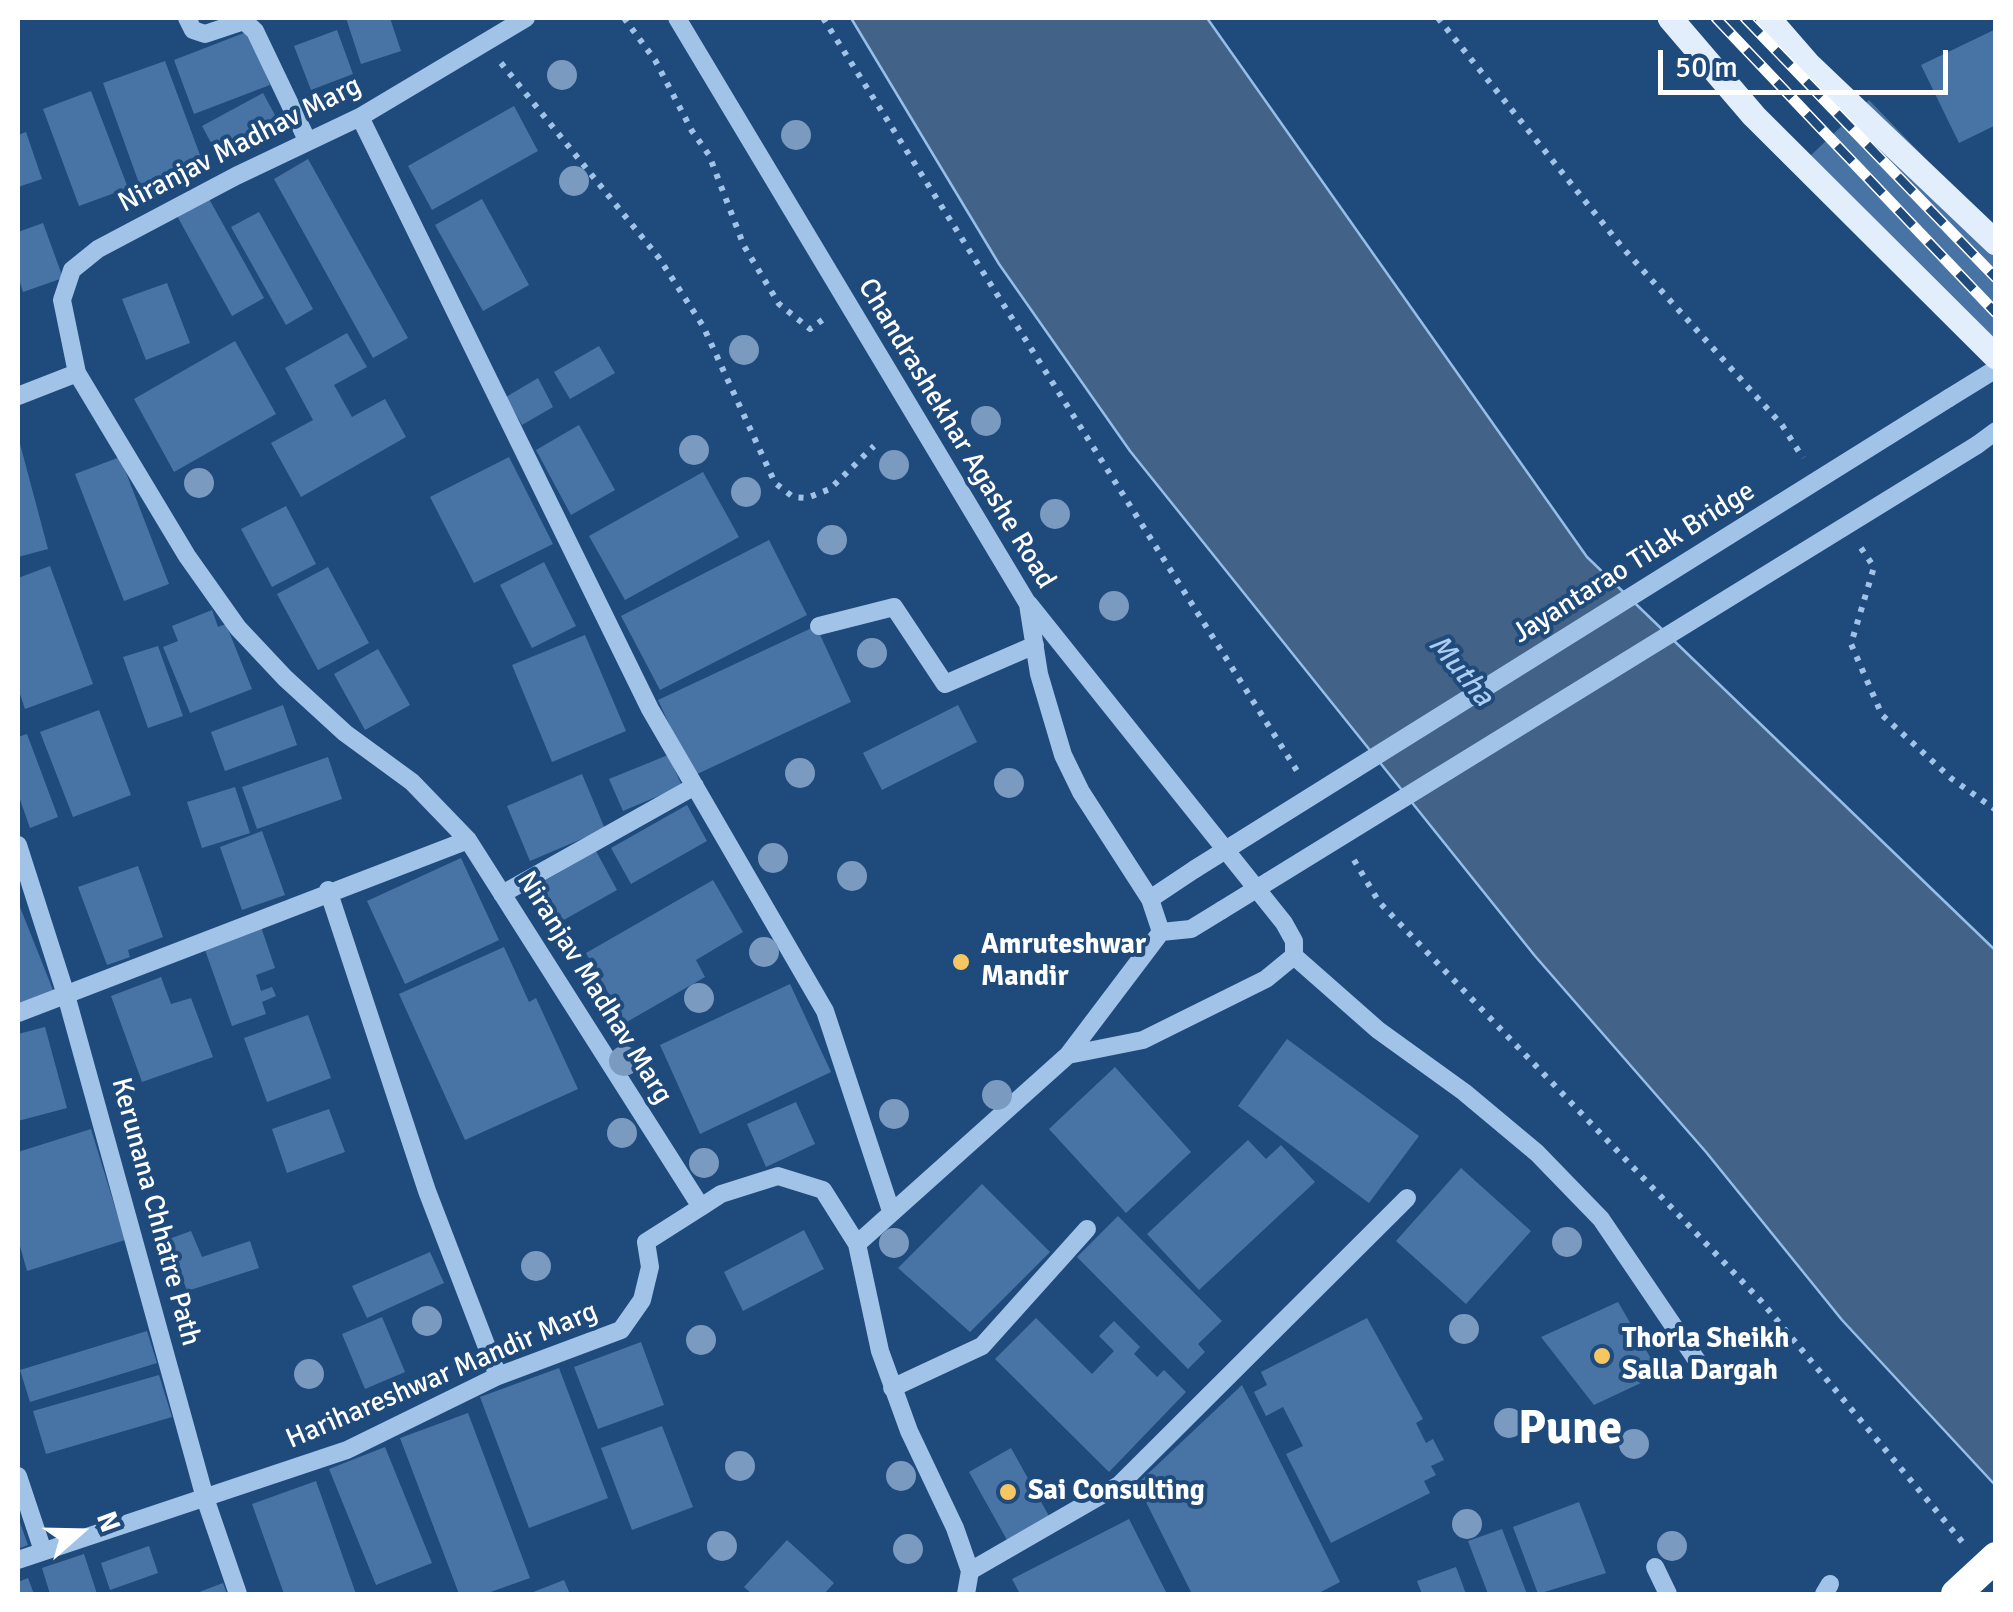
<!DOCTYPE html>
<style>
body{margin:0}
#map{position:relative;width:2013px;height:1612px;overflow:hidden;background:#1f4a7c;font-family:Signika,sans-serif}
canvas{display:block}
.frame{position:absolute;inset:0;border:20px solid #fff;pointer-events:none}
.north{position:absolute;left:30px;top:1482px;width:100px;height:100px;-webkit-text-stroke:8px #1f4a7c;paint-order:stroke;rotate:70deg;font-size:28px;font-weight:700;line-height:40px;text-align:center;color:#fff}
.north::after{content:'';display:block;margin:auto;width:35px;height:45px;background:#fff;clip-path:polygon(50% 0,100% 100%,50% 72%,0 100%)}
.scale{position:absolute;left:1658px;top:50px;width:290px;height:45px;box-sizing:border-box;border:5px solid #fff;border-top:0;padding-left:12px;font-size:30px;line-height:35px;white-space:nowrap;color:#fff;-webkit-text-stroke:8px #1f4a7c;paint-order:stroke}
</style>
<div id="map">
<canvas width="2013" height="1612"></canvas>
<div class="frame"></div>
<div class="north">N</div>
<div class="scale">50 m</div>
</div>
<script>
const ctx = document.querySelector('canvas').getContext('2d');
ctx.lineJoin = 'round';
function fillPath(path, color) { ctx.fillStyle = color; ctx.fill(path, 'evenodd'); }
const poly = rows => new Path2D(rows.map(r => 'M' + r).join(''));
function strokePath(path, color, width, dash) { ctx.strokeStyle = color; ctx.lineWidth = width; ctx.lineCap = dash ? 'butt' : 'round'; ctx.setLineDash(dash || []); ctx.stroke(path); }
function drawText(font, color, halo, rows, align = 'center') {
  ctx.font = font + ' Signika,sans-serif'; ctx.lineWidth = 8; ctx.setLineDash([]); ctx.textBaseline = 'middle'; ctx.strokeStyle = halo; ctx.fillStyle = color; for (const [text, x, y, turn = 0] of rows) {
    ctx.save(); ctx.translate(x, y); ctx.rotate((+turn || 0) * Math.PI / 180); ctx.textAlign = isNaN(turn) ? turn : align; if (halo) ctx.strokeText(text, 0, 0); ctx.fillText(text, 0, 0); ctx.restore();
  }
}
const water = poly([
 [851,18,1207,18,1587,557,1995,950,1995,1485,1842,1320,1706,1152,1535,956,1130,451,999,264,851,18]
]);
fillPath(water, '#426387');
strokePath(water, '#95bee8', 2.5);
fillPath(poly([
 [346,18,390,18,401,51,361,64],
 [1996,29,1996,125,1959,143,1921,65],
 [337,30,353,74,311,90,294,46],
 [249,31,270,85,194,114,174,60],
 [165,61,203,163,140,186,103,83],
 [91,91,128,188,79,206,43,109],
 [263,93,282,128,221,161,202,126],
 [1869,100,1996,232,1996,356,1807,159],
 [514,106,538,151,432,210,408,166],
 [26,132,42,179,18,187,18,135],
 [308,159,408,338,373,358,274,179],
 [208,197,264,298,232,316,176,214],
 [482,199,529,285,483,311,435,225],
 [259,212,313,309,286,325,231,227],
 [43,223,63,278,23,292,18,276,18,232],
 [167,283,190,343,146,360,122,299],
 [347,333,367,367,334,385,352,417,385,399,406,437,301,497,271,443,313,420,285,368],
 [235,341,276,414,174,472,134,399],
 [599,346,615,373,570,399,554,372],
 [538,378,553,407,522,425,506,397],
 [579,425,615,490,571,515,536,450],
 [19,440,48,549,18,557,18,441],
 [120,457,169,584,124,601,75,474],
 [509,457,553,544,474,583,430,497],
 [703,472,739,537,625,600,589,536],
 [286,506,316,564,272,587,241,529],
 [769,540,807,615,660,690,621,616],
 [544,562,576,626,532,648,500,585],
 [50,566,93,684,25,709,18,688,18,578],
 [328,567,369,643,318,670,277,594],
 [212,610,218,627,226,624,252,689,190,713,163,647,178,641,172,626],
 [816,626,851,702,693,776,658,700],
 [585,635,626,731,552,762,512,665],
 [158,646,183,716,148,728,123,657],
 [378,649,410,705,365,730,334,674],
 [283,705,297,745,225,771,211,732],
 [958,705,977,742,882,790,863,753],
 [99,710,131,795,73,817,40,732],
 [27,734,58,817,30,828,18,794,18,737],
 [668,755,682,786,623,811,609,779],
 [328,757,342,799,257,829,242,787],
 [582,774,605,829,530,861,507,806],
 [235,787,250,833,202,848,187,802],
 [687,805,707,841,631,884,611,848],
 [262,831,285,895,242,910,220,847],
 [596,851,617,890,553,926,532,888],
 [461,858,499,940,405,984,367,901],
 [138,866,163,937,128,950,130,957,107,965,78,887],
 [713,880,743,932,696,960,705,977,625,1023,586,953],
 [18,902,53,990,18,1004],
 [261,927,275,968,256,975,261,991,272,987,276,996,262,1002,266,1014,232,1026,204,947],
 [504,947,529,1002,536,998,578,1089,465,1140,399,994],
 [161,977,171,1004,191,998,213,1057,142,1082,111,996],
 [790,984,831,1072,700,1134,660,1045],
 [308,1015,331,1078,267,1102,244,1038],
 [45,1027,67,1108,18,1121,18,1034],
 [1287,1039,1419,1136,1369,1203,1238,1106],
 [1115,1067,1191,1152,1126,1213,1049,1129],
 [796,1102,815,1144,766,1167,747,1124],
 [329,1109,345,1152,287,1173,272,1129],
 [91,1129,125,1240,27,1271,18,1239,18,1152],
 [1248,1140,1266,1159,1281,1145,1315,1182,1199,1290,1147,1234],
 [1461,1168,1531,1231,1466,1304,1396,1241],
 [982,1184,1050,1252,970,1332,898,1268],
 [1118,1216,1222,1321,1198,1344,1205,1352,1188,1369,1077,1257],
 [804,1230,824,1269,743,1311,724,1272],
 [191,1231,202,1257,250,1241,259,1268,187,1291,169,1239],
 [430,1252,444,1283,367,1318,352,1286],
 [1618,1302,1660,1374,1594,1405,1541,1337],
 [382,1317,405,1372,365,1389,342,1334],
 [1036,1318,1092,1374,1114,1351,1099,1336,1114,1321,1140,1347,1134,1354,1157,1377,1164,1370,1186,1392,1109,1472,995,1359],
 [1367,1318,1423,1419,1416,1423,1426,1443,1433,1439,1444,1460,1431,1466,1436,1475,1424,1481,1430,1493,1331,1543,1286,1454,1303,1446,1283,1407,1266,1416,1254,1392,1267,1385,1261,1372],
 [147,1331,157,1363,30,1402,20,1370],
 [641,1342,664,1405,598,1429,574,1367],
 [559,1368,608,1498,529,1528,480,1397],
 [159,1375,172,1417,46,1454,33,1411],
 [1242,1385,1340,1582,1317,1594,1192,1594,1137,1484],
 [468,1413,530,1578,485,1594,459,1594,400,1438],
 [662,1426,693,1507,632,1530,601,1448],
 [385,1447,432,1563,376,1585,329,1469],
 [1011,1448,1049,1516,1007,1540,969,1472],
 [316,1481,356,1594,284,1594,252,1504],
 [1579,1502,1606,1573,1538,1594,1513,1527],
 [18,1517,28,1545,18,1549],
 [1129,1519,1167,1594,1020,1594,1012,1579],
 [1502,1529,1527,1594,1488,1594,1468,1541],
 [787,1540,834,1583,824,1594,752,1594,744,1587],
 [149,1546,158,1573,110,1590,101,1563],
 [84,1554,97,1594,50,1594,42,1568],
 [1456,1567,1466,1594,1422,1594,1417,1581],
 [28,1578,34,1594,18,1594,18,1582],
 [564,1580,570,1594,528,1594],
 [223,1583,227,1594,194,1594]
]), '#4874a5');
strokePath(poly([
 [624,18,655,60,692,131,709,155,744,246,779,304,810,329,825,318],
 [823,18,1299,774],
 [1438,18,1622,247,1782,425,1803,458],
 [501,63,659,258,703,326,775,483,793,497,807,498,830,489,874,446],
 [1861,548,1874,567,1851,644,1882,715,1952,779,1996,810],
 [1354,860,1379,902,1761,1301,1964,1544]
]), '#a1c3e7', 6, [5, 8]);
strokePath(poly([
 [187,18,193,30,205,34,244,21,255,31,308,142],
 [526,18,360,117,236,176,98,249,72,270,62,300,77,373,187,556,238,628,285,678,345,733,412,782,468,840,701,1207,721,1194,778,1176,823,1190,857,1244,880,1351,909,1431,955,1528,970,1571,966,1594],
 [677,18,1028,604,1039,674,1063,755,1081,792,1150,899,1161,932],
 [360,117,650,709,825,1011,891,1211],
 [18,396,77,373],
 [1949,398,1996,369],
 [1977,445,1996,431],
 [1029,604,1284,923,1294,941,1294,956,1378,1030,1464,1092,1537,1153,1601,1219,1702,1368],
 [819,626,894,607,945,684,1035,645],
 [18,845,66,995,205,1498,238,1594],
 [328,890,427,1191,498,1376],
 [502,894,695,786],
 [1150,899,1195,869],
 [1161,932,1191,929,1222,910],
 [18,1013,468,840],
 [1068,1055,1143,1040,1266,979,1294,956],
 [857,1244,1068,1055,1161,932],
 [892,1388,982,1346,1087,1229],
 [18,1476,43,1551],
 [18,1560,347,1450,498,1376,621,1330,642,1300,650,1267,646,1242,701,1207],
 [1655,1567,1668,1594],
 [970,1571,1119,1485,1407,1198],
 [1824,1594,1830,1584]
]), '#a1c3e7', 18);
strokePath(poly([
 [1670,18,1754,116,1996,357],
 [1768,18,1808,64,1996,243]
]), '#e3eefd', 25);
const rail = poly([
 [1716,18,1996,313],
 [1745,18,1996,278]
]);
strokePath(rail, '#fff', 11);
strokePath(rail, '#1f4a7c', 8, [22]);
strokePath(poly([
 [1195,869,1949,398],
 [1222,910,1977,445]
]), '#a1c3e7', 18);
strokePath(poly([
 [1956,1594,1996,1557]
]), '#fff', 30);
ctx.fillStyle = '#7a9abf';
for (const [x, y] of [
 [562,75],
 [796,135],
 [574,181],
 [744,350],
 [986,421],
 [694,450],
 [894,465],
 [199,483],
 [746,492],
 [1055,514],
 [832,540],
 [1114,606],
 [872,653],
 [800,773],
 [1009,783],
 [773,858],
 [852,876],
 [764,952],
 [699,998],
 [624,1061],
 [997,1095],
 [894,1114],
 [622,1133],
 [704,1163],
 [1567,1242],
 [894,1243],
 [536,1266],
 [427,1321],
 [1464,1329],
 [701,1340],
 [309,1374],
 [1509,1423],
 [1634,1444],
 [740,1466],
 [901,1476],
 [1467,1524],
 [722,1546],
 [1672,1546],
 [908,1549]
]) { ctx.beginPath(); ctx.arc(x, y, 15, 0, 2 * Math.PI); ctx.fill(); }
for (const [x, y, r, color] of [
 [961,962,10,"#f5c661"],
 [1602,1356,10,"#f5c661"],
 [1008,1492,10,"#f5c661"]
]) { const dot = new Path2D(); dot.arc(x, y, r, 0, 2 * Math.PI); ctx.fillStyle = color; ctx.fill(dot); strokePath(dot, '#1f4a7c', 4); }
drawText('28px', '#fff', '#1f4a7c', [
 ["Niranjav Madhav Marg",240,145,-27],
 ["Chandrashekhar Agashe Road",956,434,59],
 ["Jayantarao Tilak Bridge",1634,563,-32],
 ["Niranjav Madhav Marg",594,988,58],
 ["Kerunana Chhatre Path",155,1212,75],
 ["Harihareshwar Mandir Marg",442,1376,-23]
]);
drawText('bold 28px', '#fff', '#1f4a7c', [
 ["Amruteshwar",981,946],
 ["Mandir",981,978],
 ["Thorla Sheikh",1622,1340],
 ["Salla Dargah",1622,1372],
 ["Sai Consulting",1028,1492]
], 'left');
drawText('italic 30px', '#accdef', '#1f4a7c', [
 ["Mutha",1460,671,50]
]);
drawText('bold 48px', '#fff', '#1f4a7c', [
 ["Pune",1570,1430]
]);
</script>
